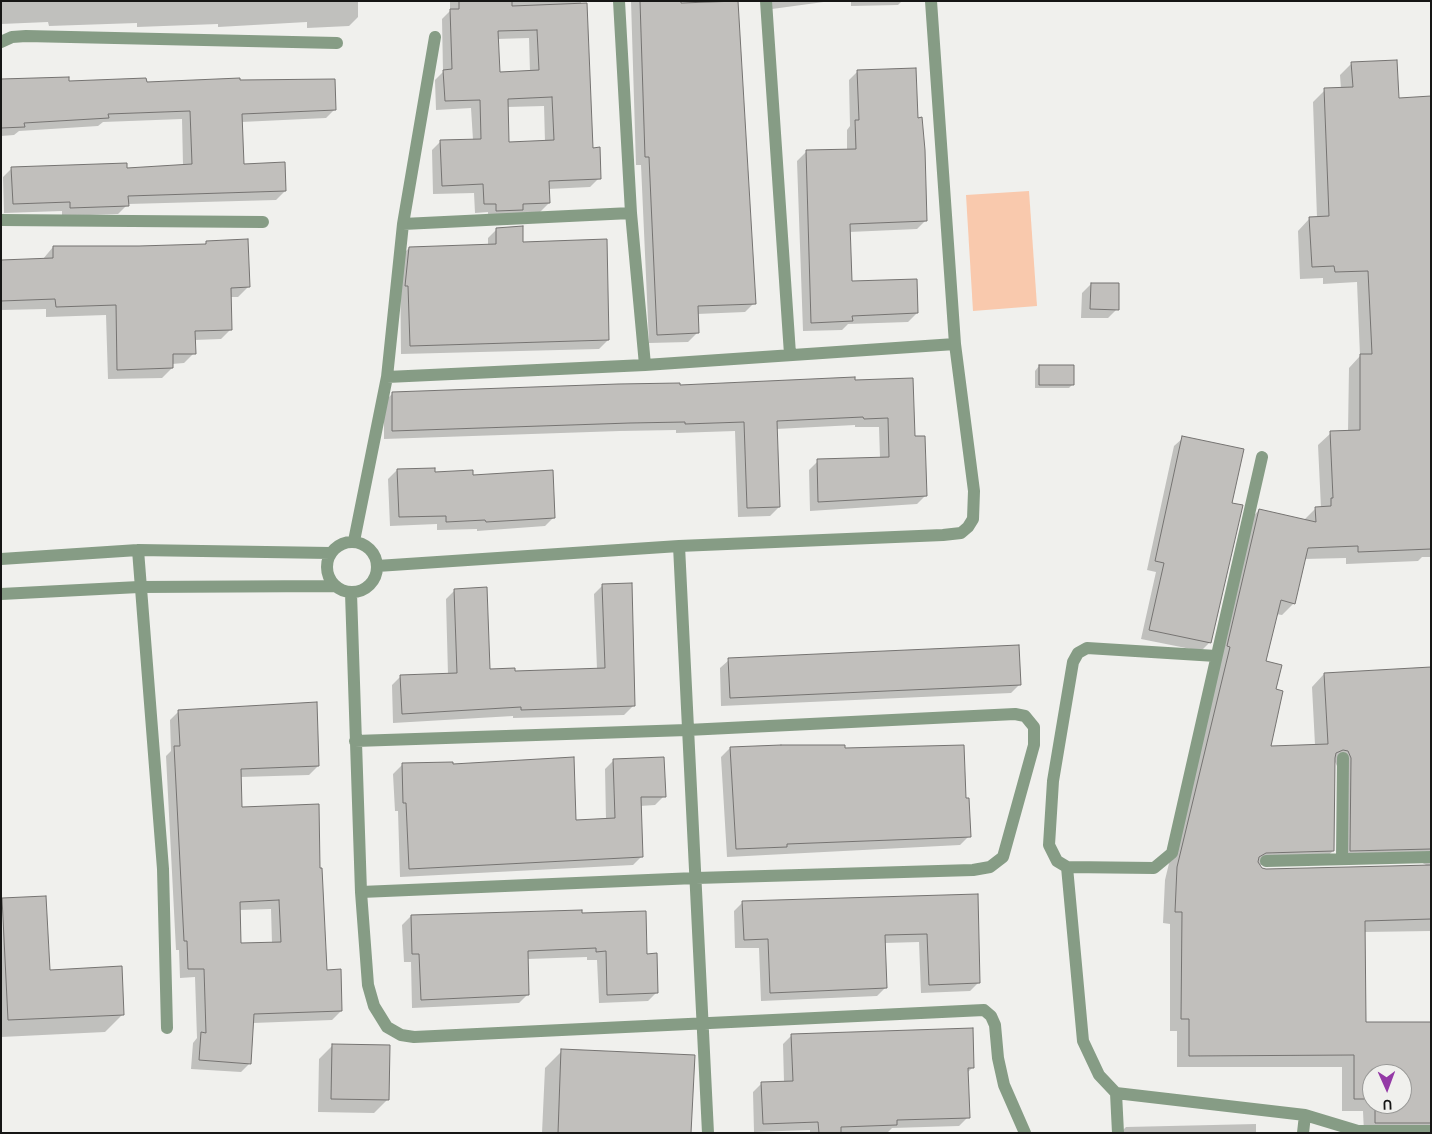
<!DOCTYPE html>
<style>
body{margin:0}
#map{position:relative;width:1432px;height:1134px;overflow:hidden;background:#f0f0ed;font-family:Overpass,sans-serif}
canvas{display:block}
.frame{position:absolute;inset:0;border:2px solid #161615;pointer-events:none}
.north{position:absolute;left:1362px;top:1064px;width:50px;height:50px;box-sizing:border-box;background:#f0f0ed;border:1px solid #999997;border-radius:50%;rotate:178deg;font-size:14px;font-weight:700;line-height:20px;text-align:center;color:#161615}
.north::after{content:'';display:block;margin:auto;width:18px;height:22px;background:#943aa6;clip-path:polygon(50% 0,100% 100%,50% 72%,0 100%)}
</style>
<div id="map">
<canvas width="1432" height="1134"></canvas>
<div class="frame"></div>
<div class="north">U</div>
</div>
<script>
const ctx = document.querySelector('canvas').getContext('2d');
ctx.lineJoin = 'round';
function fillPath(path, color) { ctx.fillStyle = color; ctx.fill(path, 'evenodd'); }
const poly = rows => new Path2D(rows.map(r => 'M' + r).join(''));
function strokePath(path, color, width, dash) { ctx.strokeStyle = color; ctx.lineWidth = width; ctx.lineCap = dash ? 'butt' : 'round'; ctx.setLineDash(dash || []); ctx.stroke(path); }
fillPath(poly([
 [1029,191,1037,306,973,311,966,195]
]), '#f9c9ad');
fillPath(poly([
 [1,1,358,1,358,17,349,26,307,28,307,22,218,27,218,24,137,27,137,23,49,26,48,22,1,24],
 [450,1,581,1,592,149,599,178,590,187,548,189,549,203,540,212,488,220,488,212,475,213,474,193,433,194,432,150,441,141,473,140,471,108,436,110,435,80,443,72,442,19,450,11],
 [529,38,530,72,499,73,497,39],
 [544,106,545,142,508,143,507,107],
 [631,1,680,1,754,303,745,312,697,314,697,333,688,342,649,343,641,165,636,165],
 [771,1,831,1,772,9],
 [851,1,902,1,898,5,851,6],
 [1352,63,1398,99,1431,97,1431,557,1422,557,1418,561,1346,564,1346,558,1304,559,1294,603,1282,615,1276,614,1265,662,1274,690,1269,747,1315,745,1312,687,1324,674,1431,668,1431,931,1364,932,1364,1023,1431,1023,1431,1133,1364,1133,1363,1111,1342,1111,1342,1067,1177,1067,1177,1031,1170,1031,1170,924,1163,923,1165,880,1218,659,1247,523,1259,510,1303,521,1316,508,1321,508,1318,445,1331,433,1348,432,1349,368,1360,356,1357,282,1323,284,1323,278,1300,279,1298,231,1310,218,1317,218,1313,102,1325,90,1341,89,1340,75],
 [1335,762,1339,770,1338,863,1419,861,1426,865,1266,870,1255,865,1320,863,1333,851],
 [1372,1074,1402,1074,1402,1104,1372,1104],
 [858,71,916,119,926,220,917,229,849,232,851,282,917,313,908,322,848,324,842,330,803,331,797,161,806,152,847,150,847,130,850,126,849,80],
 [1,80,145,83,239,81,335,109,326,118,241,122,243,165,285,191,276,200,128,204,118,214,62,216,62,211,4,213,3,177,12,168,126,169,183,165,182,119,103,122,98,126,19,131,14,135,1,136],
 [497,229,522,243,608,340,599,349,401,354,400,257,409,248,488,245,488,238],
 [207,242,248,287,238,297,230,297,231,329,221,339,194,340,194,353,184,363,172,364,172,368,162,378,108,379,106,315,46,317,46,309,1,310,1,261,43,259,53,247,139,247,204,245],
 [1091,284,1117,309,1108,318,1081,318,1082,293],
 [1039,366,1073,384,1069,388,1035,388,1035,371],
 [853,379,914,437,926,495,917,504,810,511,809,470,818,461,880,458,879,427,855,427,855,425,776,429,779,507,770,516,738,517,735,431,676,433,676,430,620,431,384,439,384,402,393,393,679,386],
 [1183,438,1231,504,1210,642,1201,651,1141,639,1156,572,1147,570,1174,446],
 [397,470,472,476,554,517,545,526,477,531,477,529,437,530,437,524,390,526,388,479],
 [603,585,633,706,624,715,513,718,513,716,393,723,392,685,401,676,448,675,446,599,455,590,489,670,514,672,597,669,594,594],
 [729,660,1020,684,1011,693,721,706,720,668],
 [179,711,318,766,309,775,240,777,241,808,318,870,326,971,341,1011,332,1020,253,1023,250,1063,241,1072,191,1069,193,1043,197,1038,195,977,180,978,179,950,176,950,166,756,171,751,170,720],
 [271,909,272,944,240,945,239,910],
 [730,748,844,749,965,799,969,836,960,845,727,857,721,757],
 [614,760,664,796,655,805,640,806,642,856,633,865,400,877,398,811,395,811,393,774,402,765,452,766,575,821,606,820,605,769],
 [976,896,979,982,970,991,921,993,919,942,884,943,886,987,877,996,761,1001,759,948,735,948,734,911,743,902],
 [3,899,48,971,123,1014,105,1032,1,1037],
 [581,914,646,955,657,992,648,1001,599,1003,597,960,587,960,587,957,527,959,528,994,519,1003,412,1008,411,962,404,962,402,925,411,916],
 [792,1035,973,1067,967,1073,968,1117,959,1126,892,1128,887,1133,810,1133,810,1130,754,1132,753,1092,762,1083,784,1082,783,1044],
 [333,1045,388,1099,374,1113,318,1112,319,1059],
 [562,1051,690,1133,542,1133,545,1068],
 [1256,1124,1256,1133,1120,1133,1126,1127]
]), '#0003');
const building = poly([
 [459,1,512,1,512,6,587,3,593,148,600,147,601,179,549,181,550,203,523,204,523,210,496,211,496,204,484,204,483,184,442,186,440,140,481,139,480,100,445,101,443,70,452,69,450,9,459,9,459,1],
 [537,30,539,70,500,72,498,31,537,30],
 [552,97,554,140,509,142,508,99,552,97],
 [640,1,681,1,681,3,738,1,756,304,698,306,699,333,657,335,649,157,645,157,640,1],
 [1397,60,1399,98,1431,96,1431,549,1358,552,1358,546,1308,548,1295,604,1281,600,1266,661,1282,665,1276,689,1283,691,1271,746,1328,744,1324,673,1431,667,1431,849,1350,851,1351,758,1348,751,1343,750,1336,753,1335,758,1334,851,1266,853,1259,857,1258,862,1262,868,1266,869,1431,865,1431,919,1365,921,1366,1022,1431,1022,1431,1123,1375,1123,1375,1104,1402,1104,1402,1074,1372,1074,1372,1099,1354,1099,1354,1055,1189,1056,1189,1019,1181,1019,1182,912,1175,912,1177,867,1230,647,1227,646,1259,509,1316,522,1315,507,1331,506,1331,498,1333,498,1330,431,1360,430,1360,354,1372,354,1368,271,1335,272,1334,266,1312,267,1309,217,1329,216,1324,88,1353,87,1351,62,1397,60],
 [916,68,918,118,922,117,925,150,927,221,850,224,852,281,917,279,918,313,852,316,853,321,811,323,806,150,856,149,855,120,859,120,857,70,916,68],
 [69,77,69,81,146,78,147,82,240,78,240,80,335,79,336,110,242,114,244,164,285,162,286,191,128,196,129,206,70,208,70,202,13,204,11,167,127,163,127,168,192,164,190,111,108,114,109,118,24,123,25,127,1,128,1,79,69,77],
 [523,226,523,242,607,239,609,340,410,346,408,286,405,286,409,247,496,244,496,228,523,226],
 [248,239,250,287,231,288,232,330,195,331,196,354,173,354,173,368,117,370,116,305,56,307,55,299,1,301,1,260,53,258,53,246,139,246,206,244,206,241,248,239],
 [1091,283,1119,283,1119,310,1090,309,1091,283],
 [1039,365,1074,365,1074,385,1039,385,1039,365],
 [855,377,855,380,913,378,915,436,925,436,927,496,818,502,817,459,889,457,888,418,864,419,863,417,777,421,780,507,747,508,744,422,685,424,685,422,630,423,392,431,392,392,618,384,680,383,680,385,855,377],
 [1182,436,1244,449,1232,503,1243,505,1211,643,1149,630,1164,563,1155,561,1182,436],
 [435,468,435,472,473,470,473,475,553,470,555,518,486,522,485,520,446,522,446,516,399,517,397,469,435,468],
 [632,583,635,706,521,710,521,707,402,714,400,675,457,673,454,589,487,587,490,669,515,668,515,671,605,668,602,584,632,583],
 [1019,645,1021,685,730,698,728,658,1019,645],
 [317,702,319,766,241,769,242,807,319,804,320,868,322,868,327,970,341,969,342,1011,254,1014,251,1064,199,1060,201,1032,206,1033,204,969,188,969,187,941,184,941,174,746,180,746,178,710,317,702],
 [279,900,281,942,241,943,240,902,279,900],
 [781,745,845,745,845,748,964,745,966,798,969,798,971,837,787,844,787,847,736,849,730,747,781,745],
 [574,757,576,820,615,818,613,759,664,757,666,797,641,797,643,857,409,869,406,803,403,803,402,763,453,762,453,764,574,757],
 [978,894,980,983,929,985,927,934,885,935,887,988,770,993,768,939,744,940,742,901,978,894],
 [46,896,50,970,122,966,124,1015,8,1020,2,898,46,896],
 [582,910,582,913,646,911,647,954,657,953,658,993,607,995,606,951,596,952,596,948,528,951,529,995,421,1000,419,954,412,954,411,915,582,910],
 [973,1028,974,1068,968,1068,970,1118,897,1120,897,1125,841,1127,841,1133,819,1133,818,1122,763,1124,761,1082,793,1081,791,1034,973,1028],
 [332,1044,390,1045,389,1100,331,1099,332,1044],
 [561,1049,695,1055,691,1133,558,1133,561,1049]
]);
fillPath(building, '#c1bfbc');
strokePath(building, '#757371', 1);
strokePath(poly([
 [619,1,631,213,645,365],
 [766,1,790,354],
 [1,42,12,37,26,36,337,43],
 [1,220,263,222],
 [403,224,631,213],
 [387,377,645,365,955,344],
 [354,541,387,377,403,224,435,37],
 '327 567a25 25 0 1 1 50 0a25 25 0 1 1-50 0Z',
 [679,546,708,1133],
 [138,550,163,869,167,1028],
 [1,559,138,550,330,553],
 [377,566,679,546,943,535,961,533,968,527,973,519,974,491,955,344,931,1],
 [351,593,361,892,368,985,374,1006,387,1027,401,1035,414,1037,984,1010,991,1016,995,1025,998,1058,1004,1085,1025,1133],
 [1,594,139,587,335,586],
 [355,741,687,730,1015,714,1025,716,1034,727,1034,745,1003,857,990,867,973,870,696,878,361,892],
 [1342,858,1343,758],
 [1266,861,1431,857],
 [1067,867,1154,868,1172,853,1262,457],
 [1116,1093,1305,1115,1358,1131,1431,1131],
 [1118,1133,1116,1093,1099,1075,1083,1041,1067,867,1057,861,1049,845,1053,781,1073,662,1078,653,1087,648,1216,656],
 [1303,1133,1305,1115]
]), '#869c85', 12);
</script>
